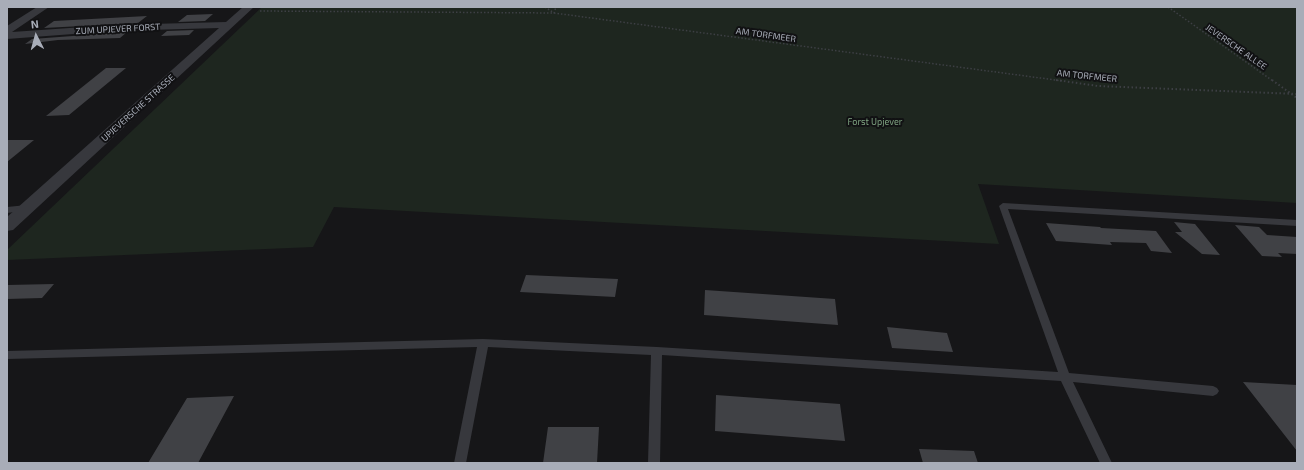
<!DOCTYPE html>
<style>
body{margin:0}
#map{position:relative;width:1304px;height:470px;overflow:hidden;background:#161618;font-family:"Exo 2",sans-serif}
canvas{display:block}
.frame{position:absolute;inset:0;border:8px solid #a8adb8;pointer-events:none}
.north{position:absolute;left:16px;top:16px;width:40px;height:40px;-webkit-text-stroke:3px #111113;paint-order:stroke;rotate:354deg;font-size:11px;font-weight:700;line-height:16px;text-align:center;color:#a8adb8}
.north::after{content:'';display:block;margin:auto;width:14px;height:18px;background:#a8adb8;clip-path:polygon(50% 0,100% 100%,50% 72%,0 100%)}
</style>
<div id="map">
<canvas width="1304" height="470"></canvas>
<div class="frame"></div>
<div class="north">N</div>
</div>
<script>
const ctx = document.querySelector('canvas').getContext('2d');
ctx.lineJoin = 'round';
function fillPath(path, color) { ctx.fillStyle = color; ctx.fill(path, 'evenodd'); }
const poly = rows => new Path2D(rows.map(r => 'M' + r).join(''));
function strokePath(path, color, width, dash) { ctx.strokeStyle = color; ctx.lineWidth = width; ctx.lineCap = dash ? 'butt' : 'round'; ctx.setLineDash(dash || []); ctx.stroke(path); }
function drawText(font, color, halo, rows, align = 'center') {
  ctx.font = font + ' "Exo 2",sans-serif'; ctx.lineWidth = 4; ctx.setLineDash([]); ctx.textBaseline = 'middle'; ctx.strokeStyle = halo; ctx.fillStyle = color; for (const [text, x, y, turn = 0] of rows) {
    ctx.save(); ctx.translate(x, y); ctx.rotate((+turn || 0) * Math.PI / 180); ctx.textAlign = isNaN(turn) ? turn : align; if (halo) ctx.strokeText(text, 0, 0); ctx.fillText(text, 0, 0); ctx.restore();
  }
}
fillPath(poly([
 [262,7,1297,7,1297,203,978,184,999,244,334,207,313,247,7,260,7,250]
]), '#1e261f');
fillPath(poly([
 [213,14,205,21,178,22,187,15],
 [147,16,138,23,44,28,54,21],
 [194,30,189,35,161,36,167,31],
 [127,32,120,38,58,40,25,44,32,39],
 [106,68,126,68,69,115,46,116],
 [7,140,34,140,7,162],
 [1174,222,1195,224,1220,255,1202,254,1175,232,1182,232],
 [1046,223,1100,227,1101,228,1156,231,1172,253,1151,251,1146,243,1110,242,1112,245,1056,241],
 [1235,225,1259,227,1267,235,1297,237,1297,254,1278,253,1282,257,1262,256],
 [526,275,618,279,615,297,520,292],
 [54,284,42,298,7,299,7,285],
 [705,290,835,299,838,325,704,315],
 [887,327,947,333,953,352,892,348],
 [1243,382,1297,385,1297,451],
 [716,395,840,404,845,441,715,431],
 [234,396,198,463,148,463,187,398],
 [548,427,599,427,597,463,543,463],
 [919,449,974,451,978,463,923,463]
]), '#404145');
strokePath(poly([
 [545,7,554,13,556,7],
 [1168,7,1273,81],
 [260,11,554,13,1063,81]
]), '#3d3f44', 1.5, [1.5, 2]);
strokePath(poly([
 [1056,80,1098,86,1297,94],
 [1272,80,1297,98]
]), '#3d3f44', 2, [1.5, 2.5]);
fillPath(poly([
 [1003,203,1297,220,1297,226,1008,209,1069,373,1213,386,1217,388,1219,391,1217,394,1213,396,1073,382,1112,463,1100,463,1061,381,662,355,660,463,648,463,651,355,488,347,466,463,454,463,477,347,7,359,7,351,483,339,657,347,1058,372,999,206,1003,203],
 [27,205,30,206,31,208,30,210,7,213,7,207,27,205]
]), '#37383d');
fillPath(poly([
 [37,7,49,7,12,32,113,25,226,22,243,7,254,7,13,230,7,231,7,217,219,28,113,31,7,39,7,26,37,7]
]), '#37383d');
drawText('9px', '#a8adb8', '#111113', [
 ["ZUM UPJEVER FORST",118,29,-3],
 ["AM TORFMEER",766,35,8],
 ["JEVERSCHE ALLEE",1236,47,35],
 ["AM TORFMEER",1087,76,6],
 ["UPJEVERSCHE STRASSE",138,108,-42]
]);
drawText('9px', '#7fa381', '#111113', [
 ["Forst Upjever",875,122]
]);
</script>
